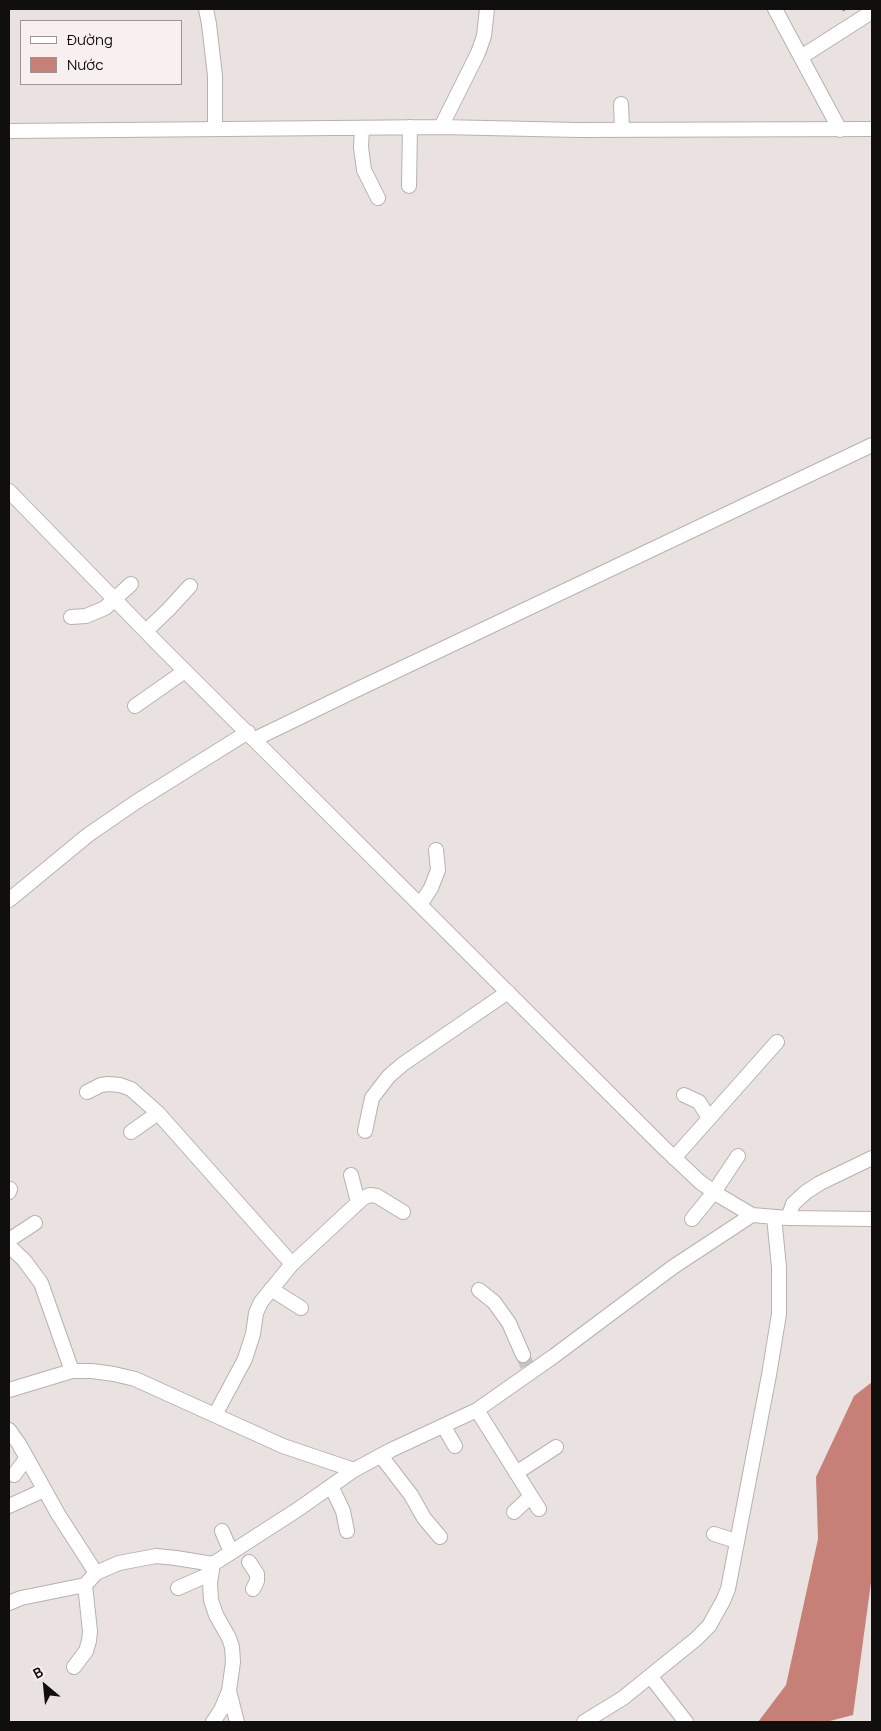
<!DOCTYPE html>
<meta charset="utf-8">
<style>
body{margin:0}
#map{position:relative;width:881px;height:1731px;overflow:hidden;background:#e9e2e1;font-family:Manrope,sans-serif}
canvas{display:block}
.frame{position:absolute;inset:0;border:10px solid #110f0e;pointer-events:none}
.legend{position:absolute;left:20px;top:20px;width:162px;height:65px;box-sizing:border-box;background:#f7f0ef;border:1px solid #9b9695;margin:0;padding:6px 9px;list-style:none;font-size:15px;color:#110f0e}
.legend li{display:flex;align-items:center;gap:10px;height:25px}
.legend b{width:25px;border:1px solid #9b9695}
.north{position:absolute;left:20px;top:1661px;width:50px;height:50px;-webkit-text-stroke:4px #f7f0ef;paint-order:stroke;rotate:332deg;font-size:14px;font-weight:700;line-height:20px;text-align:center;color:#110f0e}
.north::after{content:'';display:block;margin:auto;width:18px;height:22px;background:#110f0e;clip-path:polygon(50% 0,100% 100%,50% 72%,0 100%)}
</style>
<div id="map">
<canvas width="881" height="1731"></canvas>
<div class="frame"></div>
<ul class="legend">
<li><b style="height:6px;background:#fff"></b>Đường</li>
<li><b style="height:14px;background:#c78078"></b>Nước</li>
</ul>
<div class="north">B</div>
</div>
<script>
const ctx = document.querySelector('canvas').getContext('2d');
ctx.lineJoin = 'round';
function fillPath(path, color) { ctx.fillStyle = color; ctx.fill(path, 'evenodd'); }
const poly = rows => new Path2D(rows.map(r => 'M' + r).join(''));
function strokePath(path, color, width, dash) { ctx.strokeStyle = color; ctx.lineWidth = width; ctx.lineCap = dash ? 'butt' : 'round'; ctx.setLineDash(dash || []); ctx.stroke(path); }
fillPath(poly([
 [872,1382,872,1575,853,1715,826,1722,758,1722,786,1685,818,1539,816,1477,854,1396]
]), '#c78078');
strokePath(poly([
 [523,1355,527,1366]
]), '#c9c2c1', 14, [14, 7]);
const minor = poly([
 [206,9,209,24,215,76,215,129],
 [775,9,840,130],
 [801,57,870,13,871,9],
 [621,104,622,130],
 [441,127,478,53,484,36,487,9],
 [362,128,361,147,364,170,378,198],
 [9,131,441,127,578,130,872,129],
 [409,186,410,127],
 [9,491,162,648,664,1148,700,1182,720,1196,752,1215,788,1218,872,1219],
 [71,617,86,616,105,608,131,584],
 [146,631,169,609,190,586],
 [135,706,185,671],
 [255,739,356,690,872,445],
 [9,900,88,835,136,802,248,732],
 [420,905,431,888,438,870,436,850],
 [87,1092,101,1085,108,1084,120,1085,131,1089,158,1113,292,1264],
 [684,1095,699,1102,709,1118],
 [365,1131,372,1098,389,1076,403,1064,508,992],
 [131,1132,158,1113],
 [674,1158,777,1042],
 [351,1175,358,1202],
 [9,1192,10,1189],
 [788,1218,793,1204,806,1192,820,1183,872,1158],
 [692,1219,714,1192,738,1156],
 [9,1240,35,1223],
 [9,1246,24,1260,41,1283,72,1371],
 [271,1289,301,1308],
 [479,1290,494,1302,509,1323,523,1355],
 [9,1390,72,1371,92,1371,114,1374,135,1379,283,1446,354,1470],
 [477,1410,539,1509],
 [215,1415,245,1359,253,1334,256,1313,261,1302,292,1264,363,1198,370,1195,377,1196,403,1212],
 [444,1427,455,1446],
 [9,1430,19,1444,58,1514,96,1573,119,1563,156,1556,176,1558,213,1564],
 [381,1456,411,1495,424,1518,440,1537],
 [516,1473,556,1447],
 [14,1475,26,1459],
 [331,1486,343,1511,347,1531],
 [9,1506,44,1490],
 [514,1512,531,1496],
 [222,1531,231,1552],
 [714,1534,736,1541],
 [249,1562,257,1574,257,1581,253,1589],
 [178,1588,210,1574],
 [9,1603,21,1598,85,1585,96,1573],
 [74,1667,86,1651,89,1641,90,1631,85,1585],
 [651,1677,686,1722],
 [229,1691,237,1722],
 [213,1722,221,1710,229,1691,233,1662,232,1647,229,1638,216,1615,211,1600,210,1583,213,1564,297,1510,354,1470,391,1450,477,1410,554,1356,673,1267,752,1215],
 [584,1722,623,1698,696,1639,709,1626,723,1601,728,1589,769,1375,779,1314,779,1267,774,1217]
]);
strokePath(minor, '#b8b1b0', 16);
strokePath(poly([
 [843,9,846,14]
]), '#9c9796', 2.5, [2.5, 4]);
strokePath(minor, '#fff', 14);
</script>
